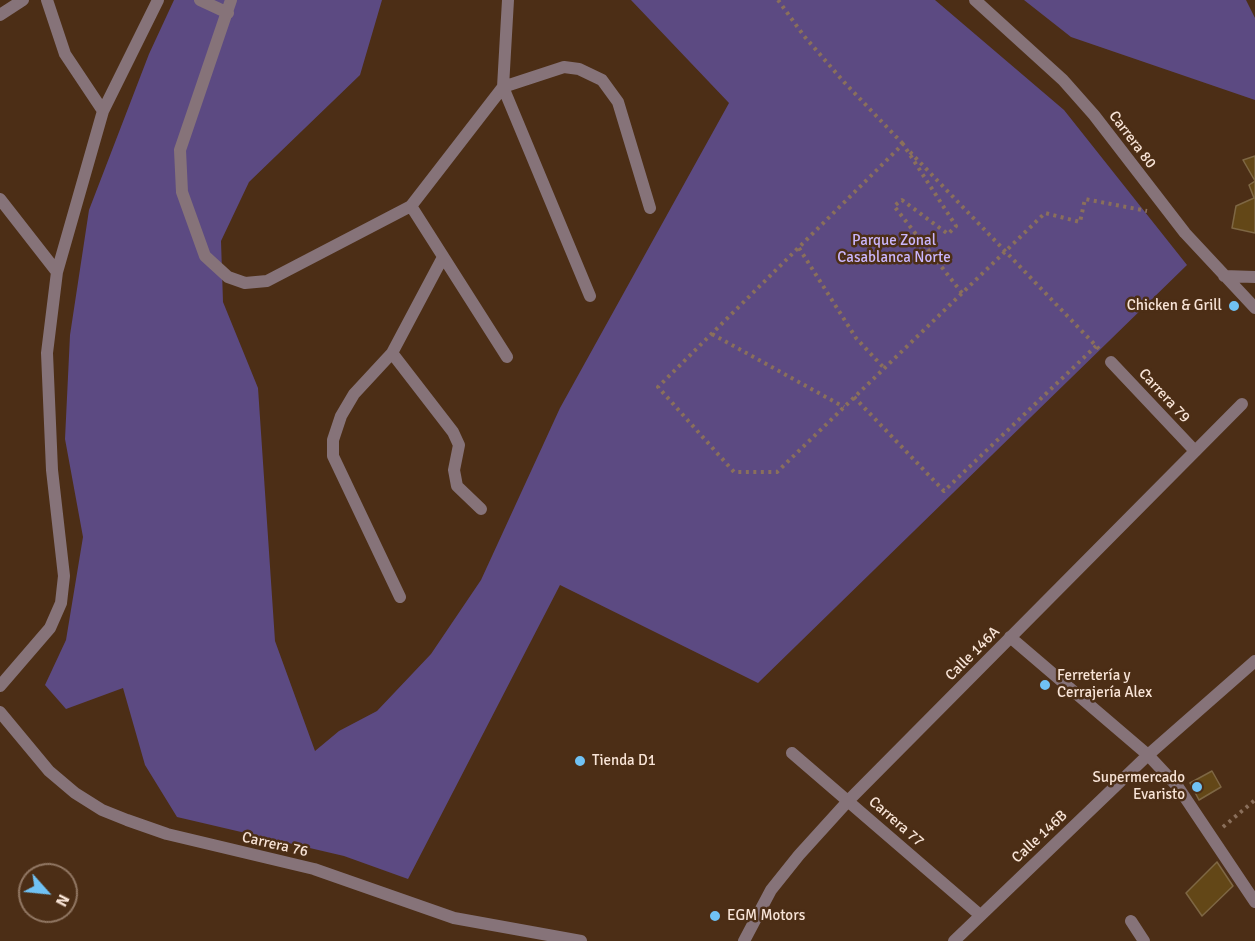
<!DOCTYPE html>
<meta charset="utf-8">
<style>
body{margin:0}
#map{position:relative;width:1255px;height:941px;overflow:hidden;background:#4c2e16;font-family:Signika,sans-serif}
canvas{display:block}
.north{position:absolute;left:18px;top:863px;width:60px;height:60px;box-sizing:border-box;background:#4c2e16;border:2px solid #917763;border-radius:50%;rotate:117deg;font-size:16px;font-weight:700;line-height:24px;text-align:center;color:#f8e4d7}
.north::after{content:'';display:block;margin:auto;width:21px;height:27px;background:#70c2f4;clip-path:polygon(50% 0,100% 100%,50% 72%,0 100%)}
</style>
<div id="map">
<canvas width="1255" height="941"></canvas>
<div class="north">N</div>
</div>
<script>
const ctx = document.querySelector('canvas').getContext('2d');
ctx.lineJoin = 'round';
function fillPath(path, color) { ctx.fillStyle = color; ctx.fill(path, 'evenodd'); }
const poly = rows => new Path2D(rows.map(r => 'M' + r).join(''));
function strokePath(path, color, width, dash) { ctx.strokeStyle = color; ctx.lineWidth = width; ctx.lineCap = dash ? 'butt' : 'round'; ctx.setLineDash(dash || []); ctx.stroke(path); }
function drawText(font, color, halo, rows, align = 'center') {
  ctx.font = font + ' Signika,sans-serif'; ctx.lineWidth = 5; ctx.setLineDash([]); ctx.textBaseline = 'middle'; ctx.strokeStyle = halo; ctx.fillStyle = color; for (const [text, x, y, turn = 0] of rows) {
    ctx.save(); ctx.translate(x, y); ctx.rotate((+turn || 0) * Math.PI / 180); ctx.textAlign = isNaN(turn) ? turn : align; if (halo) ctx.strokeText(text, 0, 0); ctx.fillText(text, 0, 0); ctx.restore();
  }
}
fillPath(poly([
 [174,0,382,0,360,75,249,182,221,241,223,302,258,388,275,641,315,751,339,731,377,711,431,654,481,580,560,408,729,103,631,0,935,0,1064,110,1187,265,758,683,560,585,408,879,344,856,177,817,145,765,123,688,66,709,45,685,66,640,83,537,65,439,70,335,89,210,149,54],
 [1024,0,1246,0,1255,18,1255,100,1071,37]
]), '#5c4a82');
const building = poly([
 [1255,156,1255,181,1243,160,1255,156],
 [1255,181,1255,233,1232,228,1236,206,1254,198,1249,185,1255,181],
 [1212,771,1221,787,1199,800,1190,783,1212,771],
 [1217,862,1233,886,1202,916,1186,893,1217,862]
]);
fillPath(building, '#634717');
strokePath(building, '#7e6744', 1.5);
strokePath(poly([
 [778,0,804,36,844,82,903,144],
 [910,152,1100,350],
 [799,248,856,338,884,368],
 [962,293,894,206,902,200,948,234,956,226,903,144,658,387,734,472,777,472,1045,213,1080,222,1085,199,1147,211],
 [712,334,844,407],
 [854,397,944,491,1096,346],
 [1223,827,1255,800]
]), '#8a6f5b', 4, [3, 4.5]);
strokePath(poly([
 [47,0,65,54,103,111],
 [200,0,228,13],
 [231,0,180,150,182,192,205,256,228,277,245,283,267,281,411,206,503,87,508,0],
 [0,15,23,0],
 [0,199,57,272],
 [411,206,507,357],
 [590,296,503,87,564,67,579,69,602,80,618,102,650,208],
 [392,353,453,432,459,445,454,470,457,486,481,509],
 [1111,362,1195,451],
 [400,597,333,456,333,440,341,416,354,394,392,353,443,257],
 [0,686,50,628,61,603,64,576,52,470,47,353,57,272,103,111,158,0]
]), '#867379', 12);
strokePath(poly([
 [1010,637,1148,755,1178,787,1255,902],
 [792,753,980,915],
 [1131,921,1144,941],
 [744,941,771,890,799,855,848,801,1242,404],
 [954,941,1148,755,1255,661]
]), '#867379', 12);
strokePath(poly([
 [975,0,1063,80,1094,115,1185,233,1255,308],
 [1224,276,1255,277],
 [0,712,49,771,75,793,102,810,127,820,167,834,314,869,454,918,581,941]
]), '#867379', 12);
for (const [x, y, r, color] of [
 [1234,306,6,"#70c2f4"],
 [1045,685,6,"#70c2f4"],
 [580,761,6,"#70c2f4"],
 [1197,787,6,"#70c2f4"],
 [715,916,6,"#70c2f4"]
]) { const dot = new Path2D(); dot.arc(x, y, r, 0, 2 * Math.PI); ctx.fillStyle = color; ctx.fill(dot); strokePath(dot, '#4c2e16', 2); }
drawText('15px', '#f8e4d7', '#4c2e16', [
 ["Carrera 80",1132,140,53],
 ["Carrera 79",1164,396,47],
 ["Calle 146A",973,654,-45],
 ["Carrera 77",896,822,41],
 ["Calle 146B",1040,837,-43],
 ["Carrera 76",275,845,13]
]);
drawText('15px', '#cab6fb', '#4c2e16', [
 ["Parque Zonal",894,241],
 ["Casablanca Norte",894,258]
]);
drawText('15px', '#f8e4d7', '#4c2e16', [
 ["Chicken & Grill",1222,306,"right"],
 ["Ferretería y",1057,676],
 ["Cerrajería Alex",1057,693],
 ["Tienda D1",592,761],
 ["Supermercado",1185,778,"right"],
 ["Evaristo",1185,795,"right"],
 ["EGM Motors",727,916]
], 'left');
</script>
